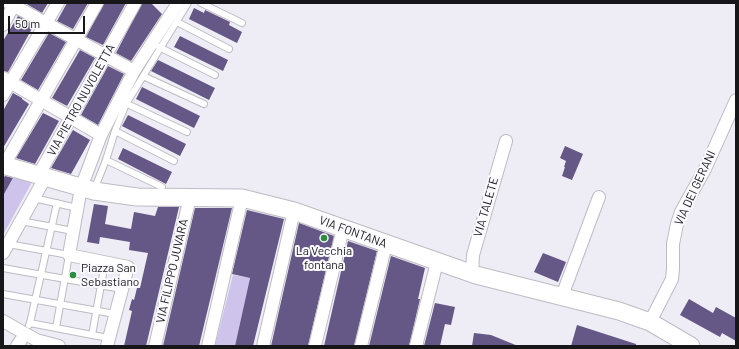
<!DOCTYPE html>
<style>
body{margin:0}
#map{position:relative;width:739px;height:349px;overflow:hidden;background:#eeecf4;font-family:Barlow,sans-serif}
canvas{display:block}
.frame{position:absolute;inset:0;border:4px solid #171719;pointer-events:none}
.scale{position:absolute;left:8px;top:16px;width:77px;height:18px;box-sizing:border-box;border:2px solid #171719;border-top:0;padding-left:5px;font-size:12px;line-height:14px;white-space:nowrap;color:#171719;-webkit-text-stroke:3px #fbfaff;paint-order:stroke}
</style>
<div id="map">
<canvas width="739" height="349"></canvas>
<div class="frame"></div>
<div class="scale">50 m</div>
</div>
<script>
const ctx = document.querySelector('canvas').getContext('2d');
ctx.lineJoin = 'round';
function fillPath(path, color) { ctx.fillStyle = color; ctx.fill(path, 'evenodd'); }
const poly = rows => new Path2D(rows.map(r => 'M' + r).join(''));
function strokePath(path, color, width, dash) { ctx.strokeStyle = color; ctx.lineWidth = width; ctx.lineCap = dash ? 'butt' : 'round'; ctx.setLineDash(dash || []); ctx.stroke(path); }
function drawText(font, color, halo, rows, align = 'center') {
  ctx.font = font + ' Barlow,sans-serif'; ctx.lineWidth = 4; ctx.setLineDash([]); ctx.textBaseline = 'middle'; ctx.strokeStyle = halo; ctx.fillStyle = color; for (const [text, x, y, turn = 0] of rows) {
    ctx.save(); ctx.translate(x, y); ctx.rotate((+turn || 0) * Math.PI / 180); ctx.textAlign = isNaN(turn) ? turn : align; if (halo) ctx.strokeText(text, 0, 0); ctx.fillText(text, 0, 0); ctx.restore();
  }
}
fillPath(poly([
 [14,177,32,182,3,235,3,196],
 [233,275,250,278,235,346,215,346]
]), '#cec3eb');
fillPath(poly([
 [25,3,48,3,42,13],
 [67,3,88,3,73,29,57,21],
 [104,3,126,3,103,45,86,37],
 [142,3,151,3,162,14,131,61,116,53],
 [194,8,204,13,205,10,230,22,229,25,242,32,237,43,189,19],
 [18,16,34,25,8,72,3,71,3,41],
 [49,33,66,42,38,90,21,80],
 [180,36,228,60,223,71,174,47],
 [80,50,95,58,67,106,52,98],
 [158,60,215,88,209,100,151,71],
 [108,66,124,74,98,125,81,115],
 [142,87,200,116,194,128,136,99],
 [13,93,22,98,22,99,29,104,3,148,3,111],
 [43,113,59,121,35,164,16,158],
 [128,115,186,144,180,156,122,126],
 [73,130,90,140,71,174,51,168],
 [565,146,583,154,572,180,562,176,565,167,564,167,566,161,560,158],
 [123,148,172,172,166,184,118,159],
 [5,176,13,178,3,196,3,178],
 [94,204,108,206,105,224,131,229,134,212,155,216,158,207,179,207,146,346,124,346,132,311,129,310,132,299,134,300,137,288,140,288,148,253,129,250,130,242,100,237,99,244,87,242],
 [195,208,232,208,199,346,163,346],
 [247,210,284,219,253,346,235,346,250,278,232,274],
 [299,223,334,236,308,346,271,346],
 [348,241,377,251,354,346,324,346],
 [543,253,566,262,558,282,534,272],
 [391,256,425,268,418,299,420,299,409,346,369,346],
 [689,299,713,313,716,307,736,318,736,341,722,333,720,337,680,315],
 [435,303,455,307,451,325,445,324,440,346,424,346],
 [577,325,636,344,636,346,571,346],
 [474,333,491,335,518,346,472,346]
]), '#655786');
const lane = poly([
 [201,3,242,23],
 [177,22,229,49],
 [159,47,215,75],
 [143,76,204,104],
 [123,102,187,132],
 [115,131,174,161],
 [106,160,162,187],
 [94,190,106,160,115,131,126,104,188,3],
 [34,198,77,208],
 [21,221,73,231],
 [8,244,69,255,56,328,92,335],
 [105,263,92,335,109,338],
 [3,268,122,289],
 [3,294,115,314],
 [30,323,57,203],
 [29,325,30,323,56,328]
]);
const street = poly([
 [9,3,134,71],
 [3,25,15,3],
 [3,78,101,135],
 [3,95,58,3],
 [4,165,97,3],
 [38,176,135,3],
 [3,253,45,178],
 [472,274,473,255,506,141],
 [562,296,599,197],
 [3,321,47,346],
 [650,322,672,279,673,269,673,244,677,224,681,212,705,169,736,100],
 [40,341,59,346],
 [17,346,25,334],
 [107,346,128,267,69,255,81,188,101,135,134,71,178,3],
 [155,346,190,197],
 [208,346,242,198],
 [263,346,294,211],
 [315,346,343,228],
 [361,346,386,244],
 [416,346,437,262]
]);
const secondary = poly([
 [3,165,94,191,137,197,242,198,294,211,476,275,619,311,650,322,691,346]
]);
strokePath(lane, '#bdbbc3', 8);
strokePath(street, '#bdbbc3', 14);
strokePath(secondary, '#bdbbc3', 19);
strokePath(lane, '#fff', 6);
strokePath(street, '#fff', 12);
strokePath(secondary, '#fff', 17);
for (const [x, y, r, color] of [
 [324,238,4,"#2c8c40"],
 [73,275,4,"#2c8c40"]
]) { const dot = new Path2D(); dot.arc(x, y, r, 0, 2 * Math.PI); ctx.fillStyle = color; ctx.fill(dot); strokePath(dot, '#fbfaff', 1.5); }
drawText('12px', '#171719', '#fbfaff', [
 ["VIA PIETRO NUVOLETTA",81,100,-61],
 ["VIA DEI GERANI",695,188,-65],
 ["VIA TALETE",486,207,-74],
 ["VIA FONTANA",353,232,20],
 ["VIA FILIPPO JUVARA",172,271,-77]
]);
drawText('12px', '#171719', '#fbfaff', [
 ["La Vecchia",324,251],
 ["fontana",324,265],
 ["Piazza San",81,268,"left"],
 ["Sebastiano",81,282,"left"]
]);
</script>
